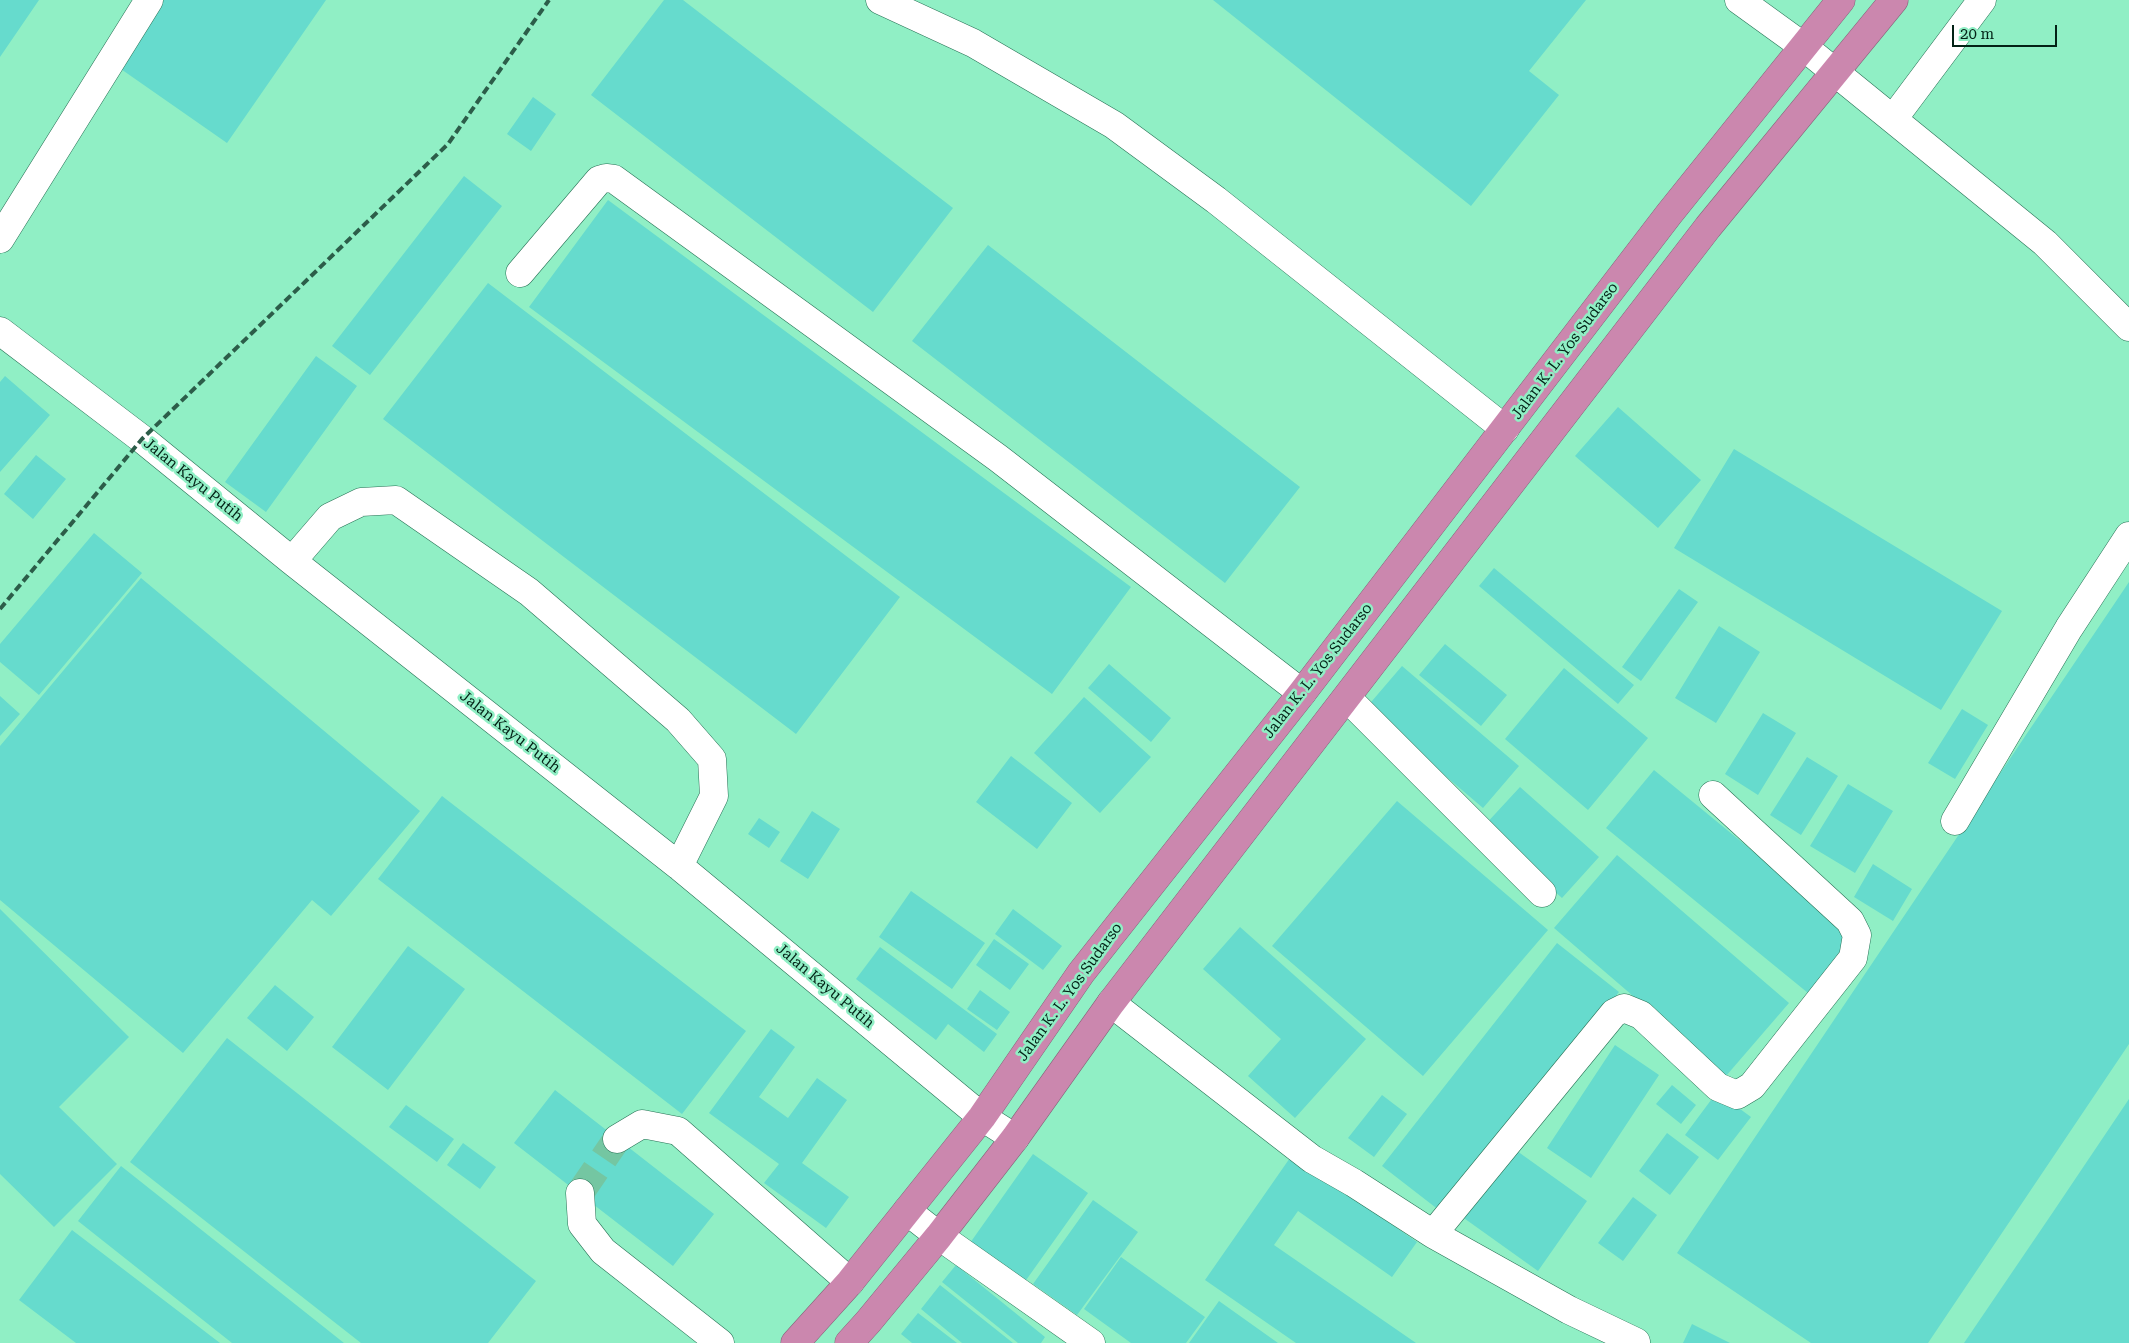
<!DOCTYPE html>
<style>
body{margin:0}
#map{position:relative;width:2129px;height:1343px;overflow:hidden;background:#90efc5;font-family:"Roboto Serif",serif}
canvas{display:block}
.scale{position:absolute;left:1952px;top:25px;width:105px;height:22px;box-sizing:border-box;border:2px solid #032216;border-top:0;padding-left:6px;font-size:15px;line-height:18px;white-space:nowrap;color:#032216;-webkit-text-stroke:4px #90efc5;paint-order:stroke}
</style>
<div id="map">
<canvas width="2129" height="1343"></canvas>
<div class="scale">20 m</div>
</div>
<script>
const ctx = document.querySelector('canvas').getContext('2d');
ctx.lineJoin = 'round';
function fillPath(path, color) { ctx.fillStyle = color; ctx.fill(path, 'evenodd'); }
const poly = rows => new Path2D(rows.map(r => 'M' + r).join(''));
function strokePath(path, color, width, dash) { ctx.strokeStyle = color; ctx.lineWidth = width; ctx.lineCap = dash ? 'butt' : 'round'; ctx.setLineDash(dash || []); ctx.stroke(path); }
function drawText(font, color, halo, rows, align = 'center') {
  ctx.font = font + ' "Roboto Serif",serif'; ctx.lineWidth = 5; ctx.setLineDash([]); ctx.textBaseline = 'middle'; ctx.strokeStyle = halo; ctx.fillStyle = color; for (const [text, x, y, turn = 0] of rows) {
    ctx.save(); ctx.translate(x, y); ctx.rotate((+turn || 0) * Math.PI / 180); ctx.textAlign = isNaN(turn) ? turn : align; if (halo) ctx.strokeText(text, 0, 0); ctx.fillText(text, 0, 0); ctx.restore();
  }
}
fillPath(poly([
 [0,0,39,0,0,57],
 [164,0,326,0,227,143,118,67],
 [664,0,683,0,953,208,873,312,591,95],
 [1213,0,1586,0,1529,71,1559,95,1471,206],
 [533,97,556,114,531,151,507,134],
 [464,176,502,206,370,375,332,346],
 [608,200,1131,587,1052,694,529,307],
 [988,245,1300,487,1225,583,912,341],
 [488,283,900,597,796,734,383,419],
 [316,356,357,386,266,512,225,482],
 [5,376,50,415,0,472,0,382],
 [1618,407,1701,480,1658,528,1575,456],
 [1734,449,2002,611,1941,710,1674,548],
 [36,455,66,479,33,519,4,494],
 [94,533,142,573,39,695,0,662,0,644],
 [1494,568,1634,685,1618,704,1479,586],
 [141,578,420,811,331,916,312,900,183,1053,0,900,0,746],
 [2129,582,2129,1044,1928,1343,1811,1343,1677,1253],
 [1679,589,1698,602,1641,681,1622,667],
 [1719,626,1760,652,1716,723,1675,698],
 [1445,644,1507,695,1481,726,1419,675],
 [1109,664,1171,718,1151,742,1088,688],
 [1402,666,1519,766,1483,808,1366,708],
 [1564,668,1648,738,1588,810,1505,739],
 [0,696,20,714,0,736],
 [1084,697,1151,757,1100,813,1034,753],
 [1962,709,1988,725,1955,779,1928,763],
 [1763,713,1796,733,1758,795,1725,774],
 [1011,756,1072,803,1037,849,976,802],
 [1807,757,1838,776,1801,835,1770,815],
 [1654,770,1855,935,1808,993,1606,828],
 [1848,784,1893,811,1855,873,1810,846],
 [1520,787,1599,857,1562,898,1483,827],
 [442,796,746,1031,682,1114,378,879],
 [1397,801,1548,930,1423,1076,1272,946],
 [812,811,840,829,808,879,780,861],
 [759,818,780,832,769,848,748,834],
 [1617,855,1789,1003,1726,1076,1554,928],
 [1873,864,1912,889,1893,921,1854,897],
 [911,891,985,943,952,989,879,937],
 [0,909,129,1037,59,1107,117,1164,54,1227,0,1174],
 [1013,909,1062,946,1043,970,995,934],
 [1240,927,1366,1039,1295,1118,1248,1076,1281,1039,1203,969],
 [994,939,1029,964,1010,990,976,965],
 [1557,943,1619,992,1444,1214,1382,1166],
 [408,946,465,989,388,1090,332,1047],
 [880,947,997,1034,984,1052,948,1024,936,1040,856,979],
 [275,985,314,1017,287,1051,247,1018],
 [980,990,1010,1012,997,1030,967,1009],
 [771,1029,795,1047,759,1097,788,1118,817,1078,847,1100,802,1163,849,1197,826,1228,764,1183,779,1164,709,1113],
 [227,1038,536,1281,488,1343,361,1343,130,1162],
 [1615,1045,1659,1075,1591,1178,1547,1148],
 [1672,1085,1696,1105,1681,1124,1656,1104],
 [555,1090,714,1214,673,1266,514,1143],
 [1717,1092,1751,1117,1718,1160,1685,1135],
 [1382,1095,1407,1114,1374,1157,1348,1138],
 [2129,1099,2129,1343,1964,1343,2051,1215],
 [406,1105,454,1139,437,1162,389,1127],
 [1667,1133,1699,1157,1670,1195,1639,1171],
 [463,1143,496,1167,480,1189,447,1165],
 [1510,1146,1587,1201,1538,1271,1461,1216],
 [1033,1154,1088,1193,1024,1283,970,1243],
 [1292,1155,1417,1242,1392,1277,1298,1211,1274,1245,1416,1343,1296,1343,1205,1280],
 [121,1166,344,1343,232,1343,78,1221],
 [1633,1197,1657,1215,1623,1261,1598,1243],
 [1093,1200,1138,1232,1077,1315,1033,1284],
 [72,1230,220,1343,76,1343,19,1300],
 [1121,1257,1205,1317,1186,1343,1131,1343,1084,1309],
 [956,1265,1045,1337,1041,1343,1018,1343,942,1282],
 [940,1285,1013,1343,962,1343,921,1309],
 [1219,1301,1278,1343,1189,1343],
 [918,1313,957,1343,912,1343,901,1334],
 [1692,1324,1730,1343,1683,1343]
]), '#66dbcd');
strokePath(poly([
 [580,1193,617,1139]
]), '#74c6a2', 28, [28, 14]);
const minor = poly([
 [880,0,973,43,1114,125,1216,200,1505,429],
 [1739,0,1804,47,2045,243,2129,327],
 [1893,119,1982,0],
 [0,239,149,0],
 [520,273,599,180,606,178,614,179,998,458,1302,693],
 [0,331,142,439,292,561,679,866,982,1117,1015,1138],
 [292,561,330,517,361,502,396,500,529,592,678,720,712,759,714,796,679,866],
 [1347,698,1542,893],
 [1955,821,2069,628,2129,536],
 [1111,1003,1312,1159,1354,1183,1433,1234,1614,1013,1624,1008,1641,1015,1718,1087,1737,1095,1752,1086,1853,958,1857,935,1850,921,1713,795],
 [617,1139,642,1124,678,1131,850,1282],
 [580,1193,582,1224,603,1251,720,1343],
 [907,1211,939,1236,1091,1343],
 [1433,1234,1569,1310,1636,1342]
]);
const highway = poly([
 [795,1343,850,1282,982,1117,1081,973,1302,693,1669,214,1841,0],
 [849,1343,868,1322,939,1236,1015,1138,1111,1003,1708,227,1894,0]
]);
strokePath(minor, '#277155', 29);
strokePath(highway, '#856479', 29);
strokePath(minor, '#fff', 28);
strokePath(highway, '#cb87ae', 28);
strokePath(poly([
 [0,609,142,439,448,144,549,0]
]), '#2c5d49', 4, [8, 4]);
drawText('15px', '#032216', '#90efc5', [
 ["Jalan K. L. Yos Sudarso",1565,351,-53],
 ["Jalan Kayu Putih",193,480,39],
 ["Jalan K. L. Yos Sudarso",1318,671,-52],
 ["Jalan Kayu Putih",510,732,38],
 ["Jalan Kayu Putih",825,986,40],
 ["Jalan K. L. Yos Sudarso",1070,992,-54]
]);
</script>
